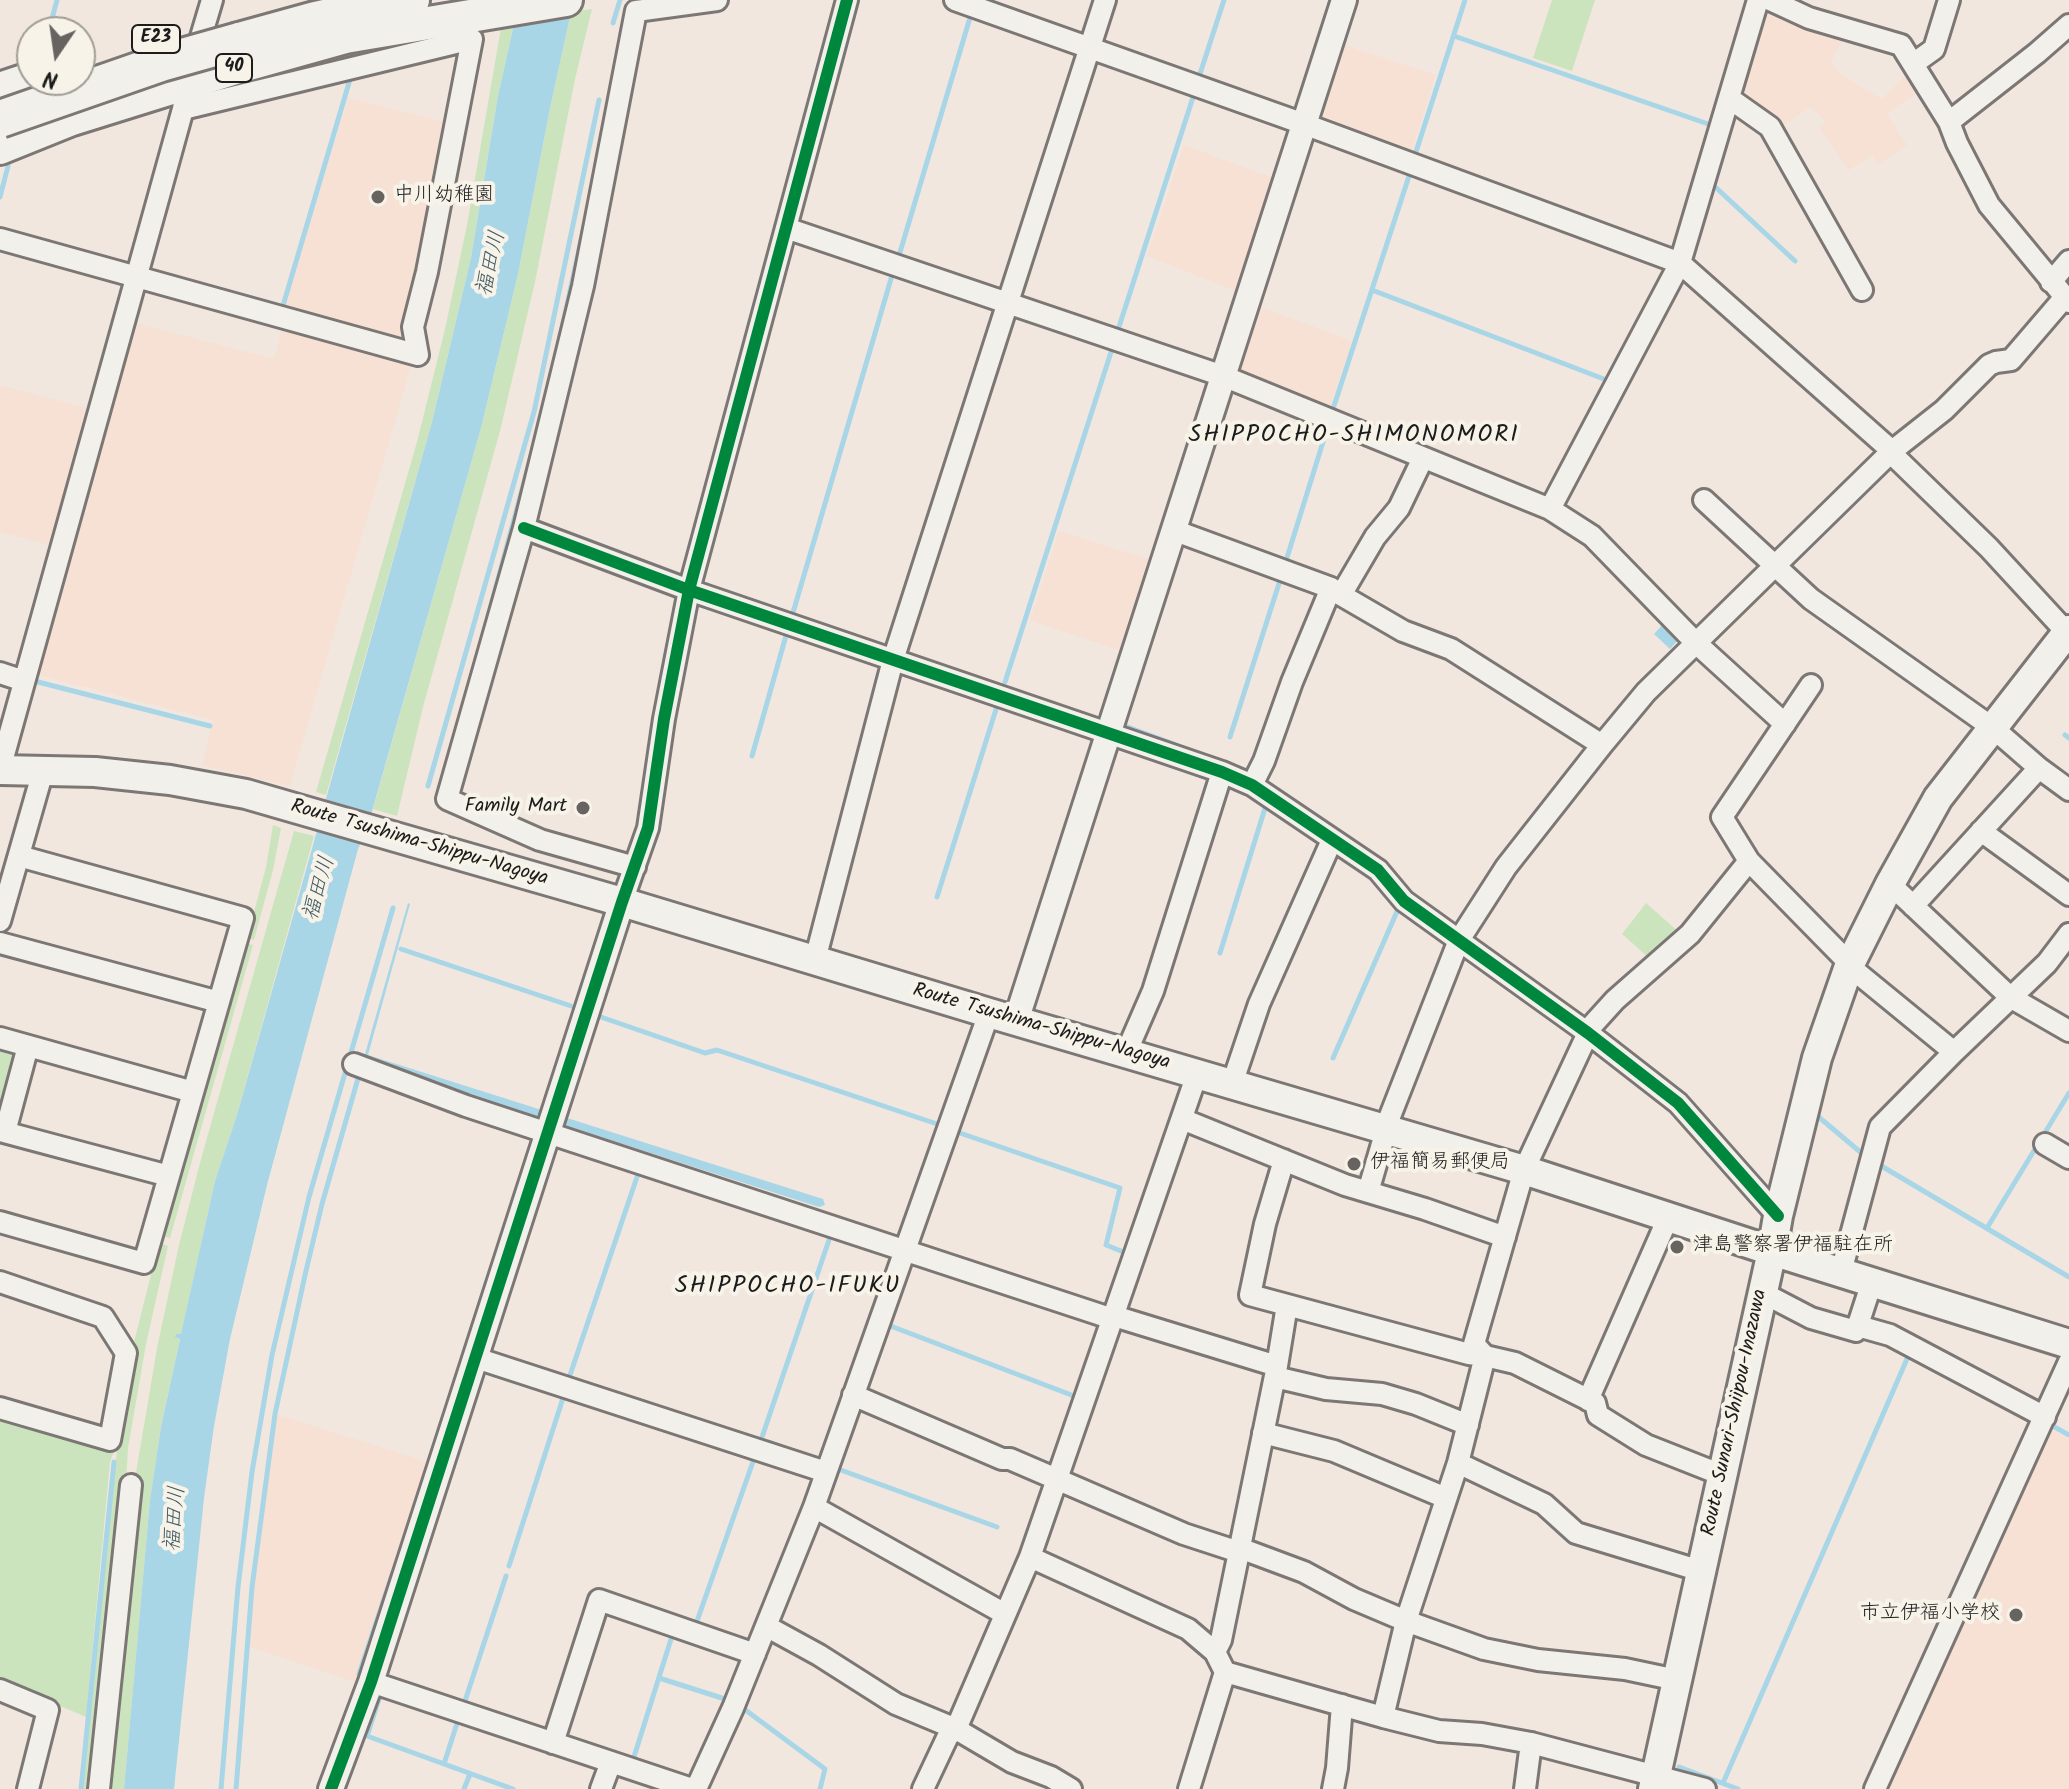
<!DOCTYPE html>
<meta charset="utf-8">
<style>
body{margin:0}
#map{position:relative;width:2069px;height:1789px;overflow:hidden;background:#f1e7df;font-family:Kalam,sans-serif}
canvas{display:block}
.north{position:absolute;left:16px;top:16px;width:80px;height:80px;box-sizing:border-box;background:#f7f3e8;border:2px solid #9f9d96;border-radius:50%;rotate:193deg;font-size:22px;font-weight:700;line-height:32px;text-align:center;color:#1c1c1c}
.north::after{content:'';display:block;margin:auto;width:28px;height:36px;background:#676360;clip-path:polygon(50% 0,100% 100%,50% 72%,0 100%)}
</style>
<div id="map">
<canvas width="2069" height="1789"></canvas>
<div class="north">N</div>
</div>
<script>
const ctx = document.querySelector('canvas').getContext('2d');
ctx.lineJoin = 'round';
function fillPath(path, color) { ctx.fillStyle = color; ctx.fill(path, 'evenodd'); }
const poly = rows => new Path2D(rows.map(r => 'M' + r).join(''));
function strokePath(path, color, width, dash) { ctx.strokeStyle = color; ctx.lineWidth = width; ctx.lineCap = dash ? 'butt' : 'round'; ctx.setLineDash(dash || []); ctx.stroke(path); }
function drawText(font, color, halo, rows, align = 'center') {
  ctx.font = font + ' Kalam,"Klee One",sans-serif'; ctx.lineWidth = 8; ctx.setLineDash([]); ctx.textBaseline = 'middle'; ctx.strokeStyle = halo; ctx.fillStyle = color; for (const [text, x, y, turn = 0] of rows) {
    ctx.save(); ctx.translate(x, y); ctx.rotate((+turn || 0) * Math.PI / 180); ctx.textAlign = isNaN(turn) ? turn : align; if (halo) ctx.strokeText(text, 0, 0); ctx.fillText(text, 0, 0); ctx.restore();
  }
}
fillPath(poly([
 [1768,7,1846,33,1831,62,1839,72,1856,84,1882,99,1912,69,1925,87,1887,114,1907,145,1879,164,1872,155,1849,170,1819,128,1826,122,1810,107,1778,130,1739,95,1762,11],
 [1341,44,1436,75,1410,156,1316,121],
 [348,98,452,124,424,270,404,345,283,313],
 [1184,145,1276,179,1241,293,1147,256],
 [1256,305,1352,341,1328,412,1234,373],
 [132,322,274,359,283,324,413,359,290,786,202,765,213,720,34,674],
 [0,385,94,410,56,547,0,532],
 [1059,531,1157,562,1127,653,1030,620],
 [275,1414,425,1461,427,1466,393,1572,359,1674,355,1682,247,1646,265,1474],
 [2048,1427,2069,1440,2069,1789,1882,1789]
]), '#f6e1d4');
fillPath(poly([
 [1552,0,1595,0,1572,71,1533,58],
 [592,9,575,79,535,282,500,431,423,707,397,816,373,809,481,428,518,274,550,108,571,12],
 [515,20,498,96,471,258,432,422,326,795,316,792,417,442,445,329,467,225,502,22],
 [273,825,281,828,273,870,254,940,247,938,266,867],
 [294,831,314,836,237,1115,215,1181,181,1335,176,1334,180,1338,161,1427,150,1500,124,1789,104,1789,136,1473,157,1348,179,1245,201,1159],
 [1646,903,1681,934,1649,958,1622,934],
 [245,943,253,945,170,1238,162,1236],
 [0,1045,20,1054,0,1119],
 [159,1243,168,1246,146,1344,128,1448,126,1481,93,1789,83,1789,117,1450,134,1342],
 [0,1416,115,1449,110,1462,86,1717,0,1681]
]), '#cce4bd');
fillPath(poly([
 [571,12,550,108,518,274,481,428,367,829,358,849,267,1185,230,1339,214,1426,204,1498,174,1789,124,1789,150,1500,161,1427,180,1339,175,1337,176,1334,181,1334,215,1181,237,1115,432,422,471,258,498,96,515,20],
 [1663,624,1679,639,1670,649,1654,634],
 [408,903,410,904,368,1055,823,1199,825,1205,819,1207,363,1061]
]), '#a8d6e7');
strokePath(poly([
 [613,23,620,0],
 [50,26,57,0],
 [1454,36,1714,126],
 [1198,80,1224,0],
 [1414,158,1465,0],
 [1711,183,1795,261],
 [0,197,8,166],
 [898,259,972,11],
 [1372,290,1609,381],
 [282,309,351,76],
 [1117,333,1195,91],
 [553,369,585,222],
 [1332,412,1410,173],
 [1285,564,1328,426],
 [792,616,893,272],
 [482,639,531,456],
 [34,681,210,726],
 [1005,682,1112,349],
 [1125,726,1214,759],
 [2065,735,2069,738],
 [1230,737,1282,574],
 [752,756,787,632],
 [1227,764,1245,770],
 [428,786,534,412,599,100],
 [937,897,998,703],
 [401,949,571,1006],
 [1220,953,1266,805],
 [598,1016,705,1053,717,1050,940,1125],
 [1333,1058,1399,907],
 [1814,1113,1865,1156],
 [957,1132,1120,1188,1106,1245,1126,1253],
 [1878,1164,2069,1277],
 [1987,1228,2069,1093],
 [888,1325,1074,1396],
 [569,1378,639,1171],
 [2051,1425,2069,1435],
 [769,1442,793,1451],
 [760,1443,829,1240],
 [838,1469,997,1527],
 [509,1566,564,1395],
 [696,1624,755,1456],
 [359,1674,393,1572],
 [659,1678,725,1699],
 [381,1693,367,1736,513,1789],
 [464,1704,506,1576],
 [740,1706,825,1769,820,1789],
 [631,1759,633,1760,672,1636],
 [444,1764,459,1717],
 [1679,1767,1738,1789],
 [1723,1783,1910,1352],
 [81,1789,114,1462],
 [221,1789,238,1587,252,1472,272,1355,309,1197,393,908],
 [236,1789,252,1587,275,1414,305,1275,322,1204,359,1075],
 [464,1789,470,1774]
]), '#a8d6e7', 5);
const minor = poly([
 [955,0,1304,124,1680,263,1892,451],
 [1770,0,1809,18,1901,45,1949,122,1957,143,1989,205,2069,302],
 [195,57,212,0],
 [1913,64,1934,49,1949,0],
 [1729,98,1770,127,1862,290],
 [1949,122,2037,53,2069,25],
 [786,228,1223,376,1550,509,1592,536,1696,643,1785,724],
 [0,239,418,355,413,327,427,272,472,39,183,109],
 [2051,282,2069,261],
 [1891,453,1989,548,2059,624,2069,632],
 [1704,500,1811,599,1993,728,2039,768,2069,790],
 [1550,509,1680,263,1758,0],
 [524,528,689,590,1222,772,1252,785,1378,870,1404,901,1588,1033,1678,1103,1778,1216],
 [1173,530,1331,588,1341,595,1375,537,1399,508,1423,458],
 [1341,595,1403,631,1451,649,1602,745],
 [0,673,24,681],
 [1811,685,1722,817,1749,861,1850,964],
 [0,769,183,109,185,96],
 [1252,785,1264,761,1292,682,1331,588],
 [1981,831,2069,895],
 [635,867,540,840,447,799,524,528,583,286,636,11,717,0],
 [1890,884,2010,997,2069,1031],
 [622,902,648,828,664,719,689,590,847,0],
 [1913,906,2039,768],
 [0,921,43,771],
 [0,943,219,1002],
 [815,960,893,660,1105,0],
 [1849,966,1954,1052],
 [1586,1032,1615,1000,1690,934,1749,861],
 [0,1038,193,1092],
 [1126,1053,1153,991,1222,772],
 [354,1064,466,1106,1113,1319],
 [1232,1084,1259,1004,1332,840],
 [1182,1119,1345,1185,1425,1209,1505,1237],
 [1385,1129,1459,940,1506,867,1602,745,1646,692,1892,451,1944,410,1989,365,1996,362,2011,360,2065,297],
 [0,1131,169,1176],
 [5,1132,28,1046],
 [2045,1144,2069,1158],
 [1284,1160,1265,1224,1250,1295,1469,1354,1485,1356,1515,1363,1595,1403,1598,1415,1646,1445,1722,1475],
 [1368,1192,1386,1130],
 [0,1222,144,1263,243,918,19,856],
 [1841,1272,1880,1127,1954,1052,2047,963,2069,934],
 [0,1282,103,1317,126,1353,110,1440,0,1408],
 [1763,1293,1811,1318,1856,1331,1872,1282],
 [1114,1316,1277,1366,1221,1640,1215,1652],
 [1858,1326,1890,1335,2045,1417],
 [476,1358,826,1472],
 [1277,1366,1287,1305],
 [1275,1377,1326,1389,1382,1394,1416,1404,1468,1425],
 [853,1395,1002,1459,1010,1459,1184,1534,1239,1552,1245,1550,1304,1572,1354,1599,1406,1621,1484,1649,1538,1660,1625,1669,1677,1680],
 [1588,1400,1668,1218],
 [1263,1433,1334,1451,1446,1498],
 [1458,1463,1544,1504,1576,1533,1701,1571],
 [814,1507,1005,1614],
 [1030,1557,1188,1629,1215,1652,1225,1672,1383,1717,1439,1731,1482,1734,1531,1743,1705,1789],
 [766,1626,819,1655,896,1704,956,1729,1012,1762,1051,1777,1071,1789],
 [371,1682,692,1789],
 [0,1690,48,1710,28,1789],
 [1383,1717,1406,1621,1458,1463,1485,1356,1474,1344,1524,1170,1588,1033],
 [553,1743,599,1600,755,1654],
 [99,1789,131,1485],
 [601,1789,611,1762],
 [696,1789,733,1708,814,1507,989,1013],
 [923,1789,948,1736,956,1729,1030,1557,1197,1074],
 [1189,1789,1225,1672],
 [1333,1789,1337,1768,1342,1705],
 [1525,1789,1531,1743],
 [1875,1789,2069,1362]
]);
const tertiary = poly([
 [1016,1021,1344,0],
 [331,1789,371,1682,622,902]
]);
const secondary = poly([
 [0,770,95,772,170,780,246,794,291,807,622,902,989,1013,1524,1170,1772,1251,2069,1344],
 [1653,1789,1772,1251,1778,1216,1817,1058,1849,966,1890,884,1938,798,2069,630]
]);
const primary = poly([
 [0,148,72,119,245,65,345,37,566,0]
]);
const motorway = poly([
 [239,41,315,20,411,0],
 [0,91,33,80]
]);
strokePath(minor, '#7c7774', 26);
strokePath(tertiary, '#7c7774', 30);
strokePath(secondary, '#7c7774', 34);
strokePath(primary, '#7c7774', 38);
strokePath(motorway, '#7c7774', 42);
strokePath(minor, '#f2f0eb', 20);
strokePath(tertiary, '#f2f0eb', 24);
strokePath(secondary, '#f2f0eb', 28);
strokePath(primary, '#f2f0eb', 32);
strokePath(motorway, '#f2f0eb', 36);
const motorwayBridge = poly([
 [0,119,161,63,239,41]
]);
strokePath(motorwayBridge, '#7c7774', 42, []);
strokePath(motorwayBridge, '#f2f0eb', 36);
strokePath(poly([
 [524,528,689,590,1222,772,1252,785,1378,870,1404,901,1588,1033,1678,1103,1778,1216],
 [331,1789,371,1682,622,902,648,828,664,719,689,590,847,0]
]), '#00873e', 12);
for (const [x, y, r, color] of [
 [378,197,8,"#676360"],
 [583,808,8,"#676360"],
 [1354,1164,8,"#676360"],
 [1677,1247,8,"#676360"],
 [2016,1615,8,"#676360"]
]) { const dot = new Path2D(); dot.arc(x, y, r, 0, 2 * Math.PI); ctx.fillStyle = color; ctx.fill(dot); strokePath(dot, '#f7f3e8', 3); }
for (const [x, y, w] of [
 [156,39,48],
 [234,68,36]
]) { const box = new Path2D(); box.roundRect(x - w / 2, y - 14, w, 28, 6); ctx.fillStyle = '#f7f3e8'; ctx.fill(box); strokePath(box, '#1c1c1c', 2); }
drawText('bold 18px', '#1c1c1c', null, [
 ["E23",156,39],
 ["40",234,68]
]);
drawText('20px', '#1c1c1c', '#f7f3e8', [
 ["中川幼稚園",394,197],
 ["Family Mart",567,808,"right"],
 ["伊福簡易郵便局",1370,1164],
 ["津島警察署伊福駐在所",1693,1247],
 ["市立伊福小学校",2000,1615,"right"]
], 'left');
drawText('20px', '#1c1c1c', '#f7f3e8', [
 ["Route Tsushima-Shippu-Nagoya",419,844,16],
 ["Route Tsushima-Shippu-Nagoya",1041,1028,16],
 ["Route Sunari-Shiipou-Inazawa",1736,1413,-78]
]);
drawText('italic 22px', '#425a64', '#f7f3e8', [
 ["福田川",493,264,-77],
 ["福田川",321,889,-74],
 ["福田川",177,1519,-85]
]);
ctx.letterSpacing = '2px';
drawText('24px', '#1c1c1c', '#f7f3e8', [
 ["SHIPPOCHO-SHIMONOMORI",1354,437],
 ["SHIPPOCHO-IFUKU",788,1288]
]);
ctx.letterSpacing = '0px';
</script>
